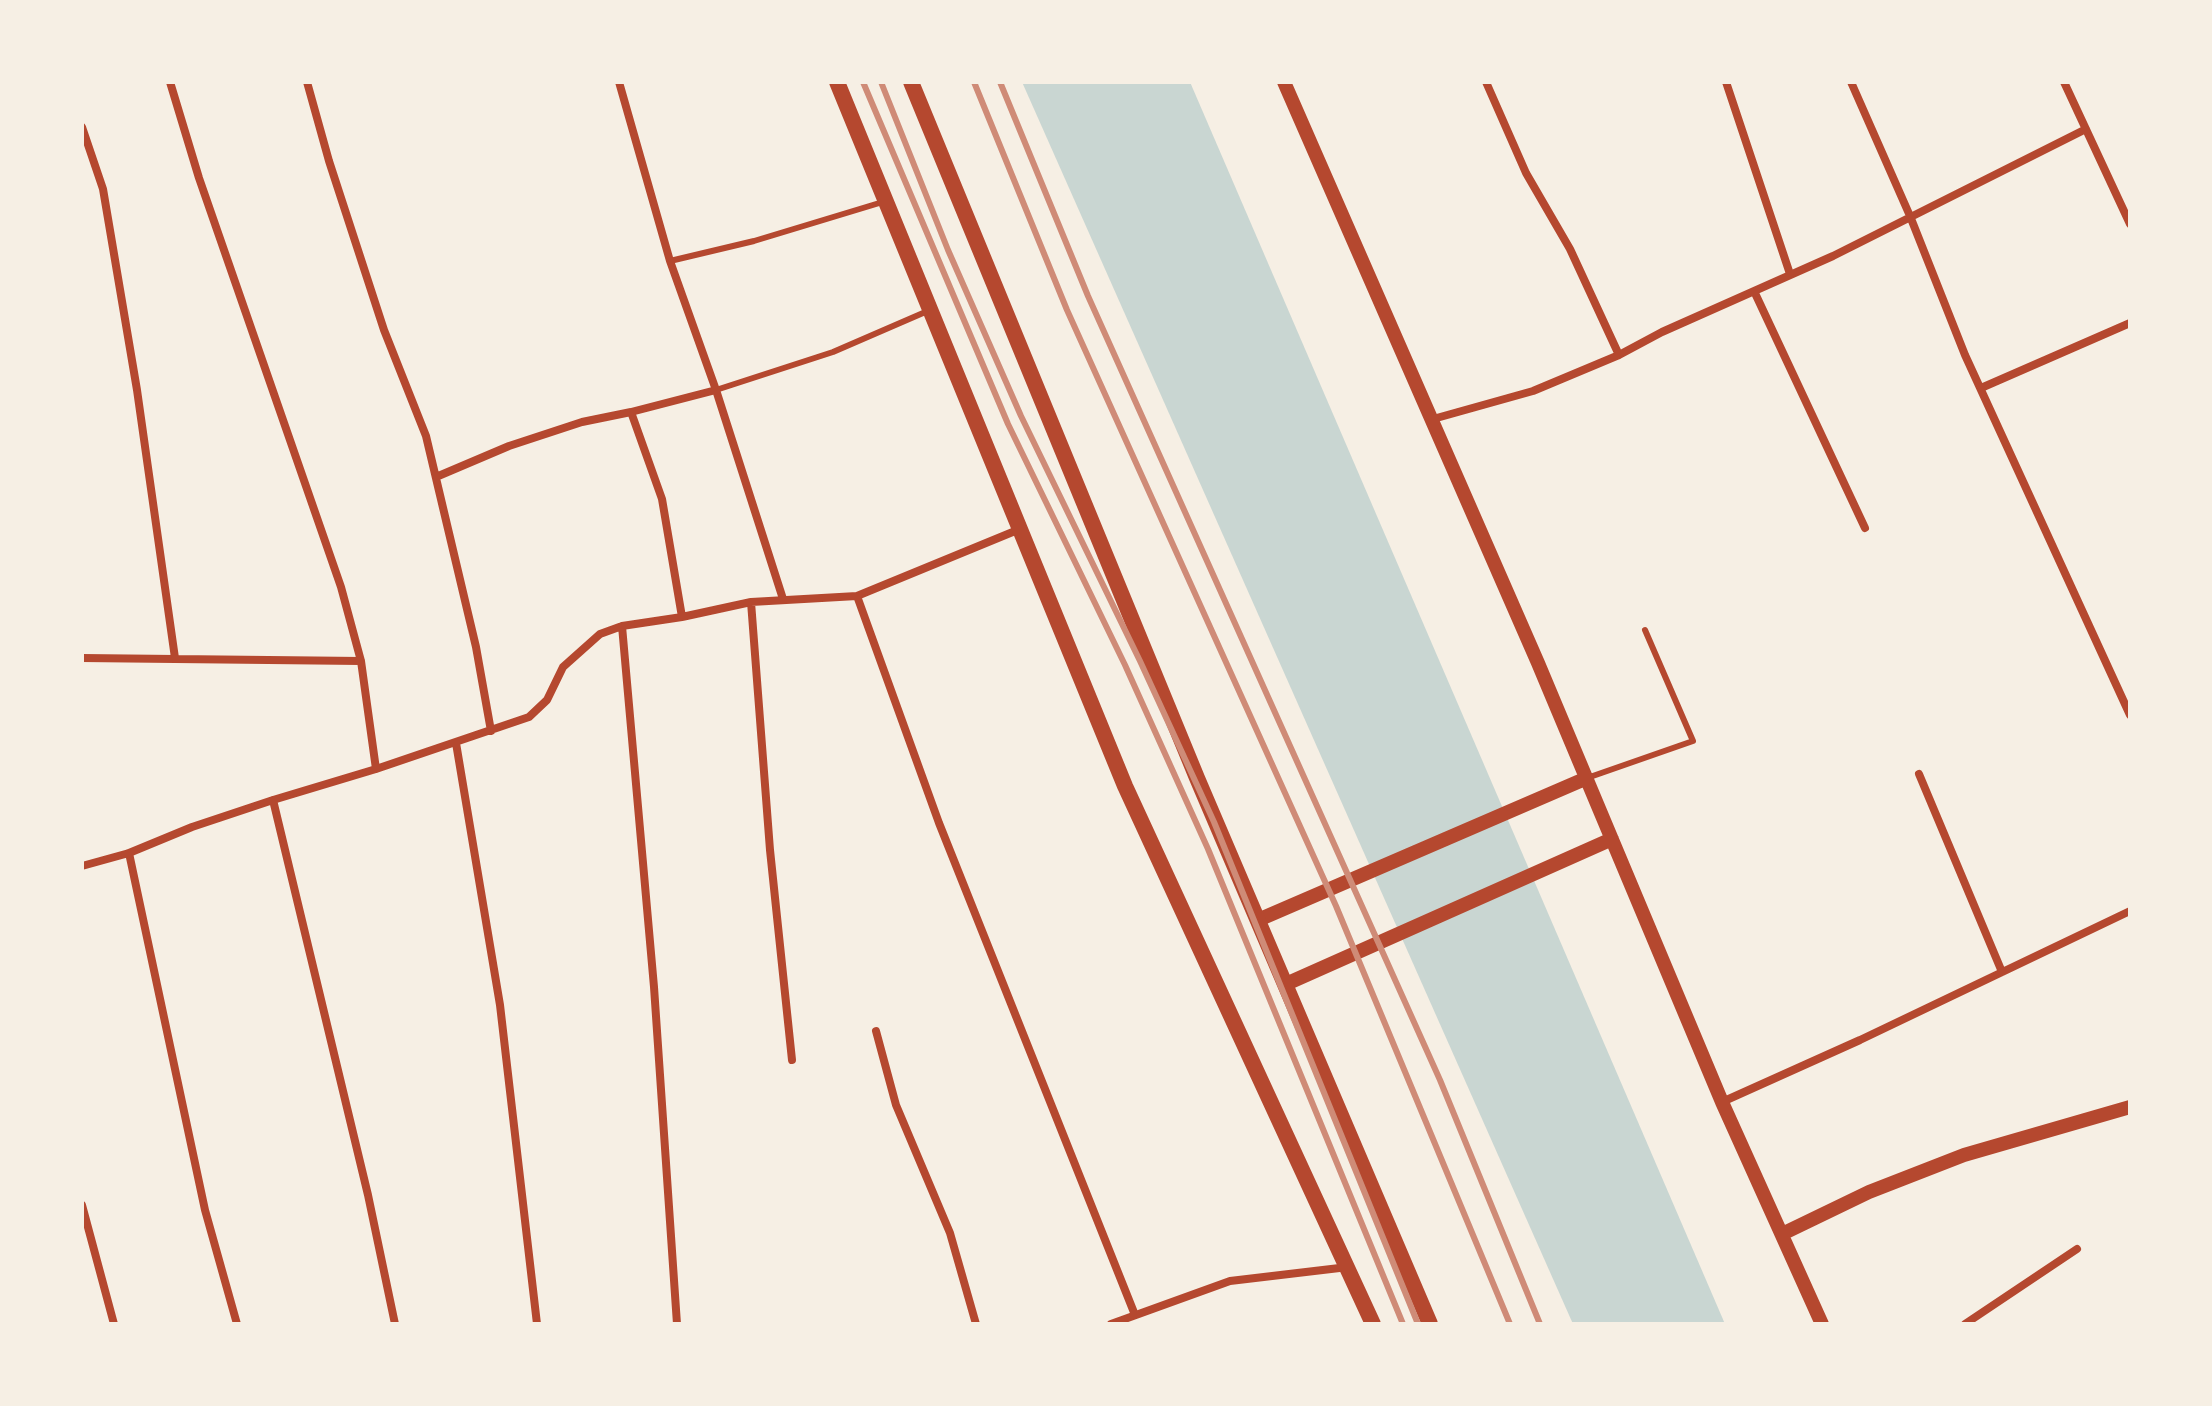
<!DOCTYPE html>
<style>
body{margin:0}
#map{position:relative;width:2212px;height:1406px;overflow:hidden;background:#f6efe4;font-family:Barlow,sans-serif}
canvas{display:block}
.frame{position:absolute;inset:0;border:84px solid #f6efe4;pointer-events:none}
</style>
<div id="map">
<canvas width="2212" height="1406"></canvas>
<div class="frame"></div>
</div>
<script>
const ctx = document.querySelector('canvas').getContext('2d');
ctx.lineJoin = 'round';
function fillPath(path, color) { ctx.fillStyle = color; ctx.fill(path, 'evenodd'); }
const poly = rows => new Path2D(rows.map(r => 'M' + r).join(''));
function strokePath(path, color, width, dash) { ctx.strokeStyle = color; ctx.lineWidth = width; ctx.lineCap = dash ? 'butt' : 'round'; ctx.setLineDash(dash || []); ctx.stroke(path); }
fillPath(poly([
 [1022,82,1190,82,1725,1324,1573,1324]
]), '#c9d6d2');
strokePath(poly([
 [670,261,754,241,886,201],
 [716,390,833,352,930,310],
 [1587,778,1693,741,1645,630]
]), '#b5482f', 6);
strokePath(poly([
 [170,82,199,178,341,587,361,661,376,769],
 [307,82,329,161,384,330,426,436,476,647,491,731],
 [619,82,670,261,716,390,783,599],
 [1486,82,1526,173,1570,249,1619,355],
 [1726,82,1790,274],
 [1851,82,1910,216,1965,355,2130,715],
 [2064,82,2130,224],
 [82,127,103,189,137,390,175,658],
 [1754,291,1865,528],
 [1981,388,2130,323],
 [1433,419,1533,391,1619,355,1662,332,1833,256,2086,129],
 [436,477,509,446,582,422,631,412,716,390],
 [857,596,939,823,1135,1315],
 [751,602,770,850,792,1060],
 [682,617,751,602,857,596,1020,529],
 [622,626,654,987,677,1324],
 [82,658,361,661],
 [456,743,500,1005,537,1324],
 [1919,774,2002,972],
 [273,800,368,1195,395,1324],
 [129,853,205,1210,237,1324],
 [82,866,129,853,192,827,273,800,376,769,529,717,547,700,563,667,600,634,622,626,682,617,662,499,631,412],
 [876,1031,896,1105,950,1233,976,1324],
 [1722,1102,1860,1040,2130,911],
 [82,1205,114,1324],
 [1111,1324,1230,1281,1348,1267],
 [1965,1324,2077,1249]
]), '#b5482f', 8);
strokePath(poly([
 [1284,82,1538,663,1722,1102,1822,1324],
 [1258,920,1587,778],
 [1286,984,1612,839],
 [1782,1234,1869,1192,1964,1155,2130,1107]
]), '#b5482f', 14);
strokePath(poly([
 [837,82,1125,786,1373,1324],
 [911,82,1197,778,1430,1324]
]), '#b5482f', 16);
strokePath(poly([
 [863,82,1008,424,1125,665,1208,849,1403,1324],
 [881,82,948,250,1021,416,1140,661,1214,822,1418,1324],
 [974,82,1067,310,1336,906,1510,1324],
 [1000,82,1088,296,1440,1080,1540,1324]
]), '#cf8b77', 6);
</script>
